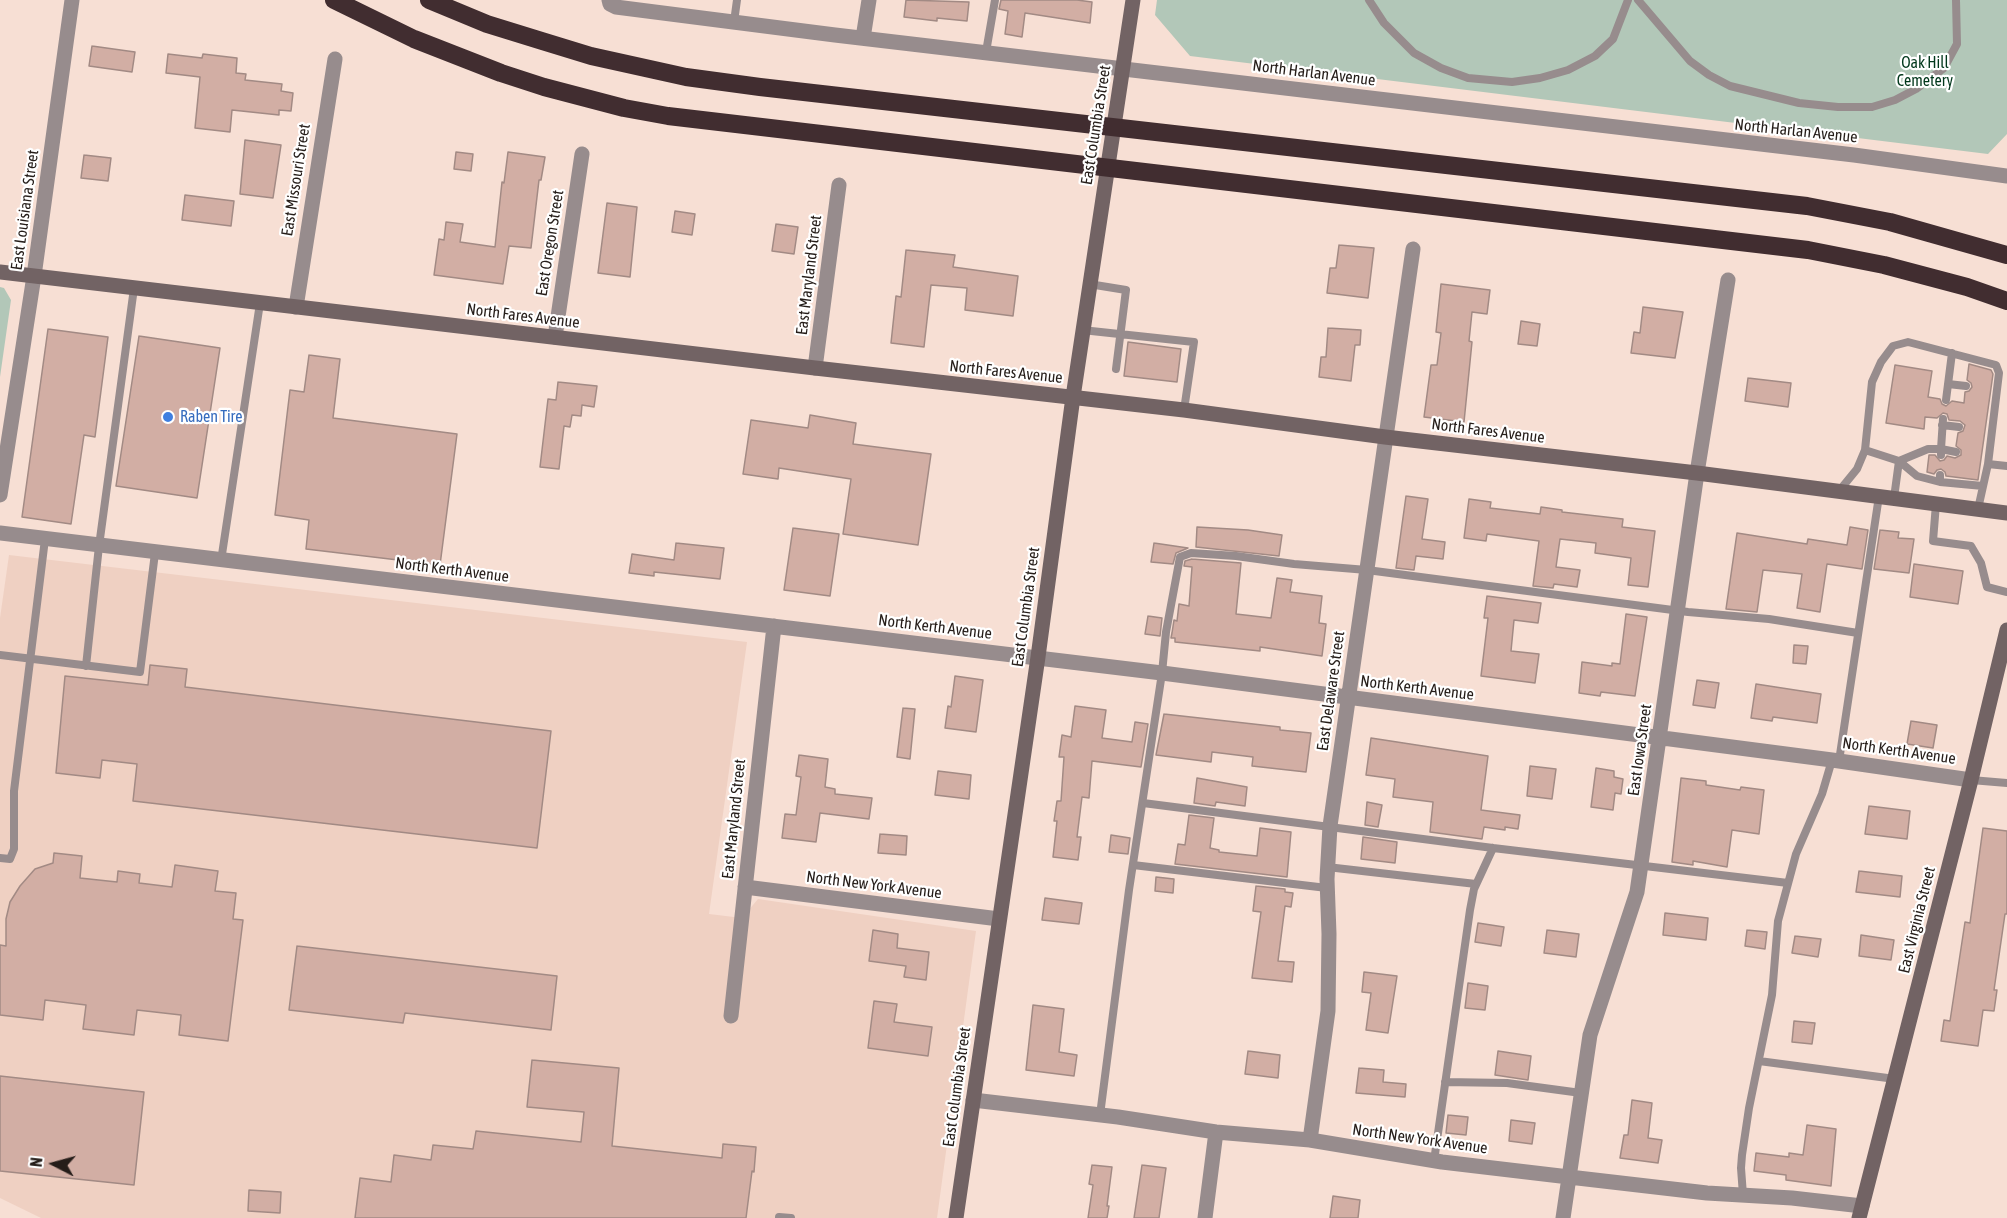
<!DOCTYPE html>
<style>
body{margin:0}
#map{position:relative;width:2007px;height:1218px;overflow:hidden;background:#f7dfd4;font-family:"Asap Condensed",sans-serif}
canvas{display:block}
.north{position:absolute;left:24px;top:1134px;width:60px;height:60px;-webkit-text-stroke:4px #fff;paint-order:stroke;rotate:276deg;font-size:16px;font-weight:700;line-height:24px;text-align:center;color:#251d19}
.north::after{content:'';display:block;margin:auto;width:21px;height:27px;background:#251d19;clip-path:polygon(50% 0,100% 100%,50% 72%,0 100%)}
</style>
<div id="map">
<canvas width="2007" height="1218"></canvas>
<div class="north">N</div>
</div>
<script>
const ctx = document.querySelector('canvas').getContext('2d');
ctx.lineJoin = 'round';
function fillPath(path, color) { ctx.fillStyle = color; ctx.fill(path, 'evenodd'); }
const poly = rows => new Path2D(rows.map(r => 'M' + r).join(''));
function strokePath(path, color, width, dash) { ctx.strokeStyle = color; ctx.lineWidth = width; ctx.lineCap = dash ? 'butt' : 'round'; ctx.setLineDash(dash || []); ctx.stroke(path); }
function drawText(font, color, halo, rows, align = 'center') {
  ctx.font = font + ' "Asap Condensed",sans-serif'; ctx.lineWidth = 4.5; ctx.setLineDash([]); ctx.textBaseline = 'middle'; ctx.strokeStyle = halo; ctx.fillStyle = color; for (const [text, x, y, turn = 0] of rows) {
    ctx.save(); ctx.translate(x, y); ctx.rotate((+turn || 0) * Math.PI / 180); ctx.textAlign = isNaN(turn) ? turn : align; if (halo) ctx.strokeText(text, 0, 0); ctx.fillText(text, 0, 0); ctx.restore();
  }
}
fillPath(poly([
 [9,555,747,642,709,914,742,918,758,899,976,931,937,1218,41,1218,0,1198,0,618]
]), '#efd0c2');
fillPath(poly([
 [1157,0,2007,0,2007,134,1988,154,1190,56,1155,15],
 [0,287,4,288,11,300,0,377]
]), '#b2c7b8');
const building = poly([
 [906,0,969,2,967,21,937,18,937,21,904,17,906,0],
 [1001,0,1077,0,1092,2,1090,23,1025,13,1022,37,1005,34,1008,11,999,9,1001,0],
 [92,46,135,52,132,72,89,66,92,46],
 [168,54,202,58,203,54,237,58,236,73,246,74,245,80,282,84,281,91,293,93,291,111,279,110,279,115,232,110,230,132,195,128,200,77,166,73,168,54],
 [245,140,281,145,273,198,240,194,245,140],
 [456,152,473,154,471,171,454,169,456,152],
 [508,152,545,157,541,180,539,180,531,248,509,246,503,284,434,275,439,239,444,240,446,222,463,224,460,242,495,247,502,182,504,183,508,152],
 [84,155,111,158,108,181,81,178,84,155],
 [185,195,234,201,231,226,182,220,185,195],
 [607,203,637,207,630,277,598,273,607,203],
 [675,211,695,214,692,235,672,232,675,211],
 [776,224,798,227,794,254,772,251,776,224],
 [1339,245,1374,248,1368,298,1327,293,1330,268,1336,268,1339,245],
 [906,250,955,255,953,267,1018,276,1013,316,965,310,967,288,931,285,924,347,891,343,896,296,901,297,906,250],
 [1441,284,1490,290,1487,314,1472,312,1469,341,1472,342,1464,422,1424,417,1431,365,1437,365,1441,333,1436,332,1441,284],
 [1643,307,1683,312,1675,358,1631,353,1634,332,1640,333,1643,307],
 [1521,321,1540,324,1537,346,1518,344,1521,321],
 [1328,328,1361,330,1360,345,1355,345,1351,381,1319,377,1321,357,1326,357,1328,328],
 [48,329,108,337,95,437,84,435,71,524,22,517,48,329],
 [139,336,220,348,197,498,116,486,139,336],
 [1128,342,1181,349,1177,382,1124,376,1128,342],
 [309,355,340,359,333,418,457,434,440,565,306,549,309,520,275,515,290,390,304,392,309,355],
 [1969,364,1991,370,1993,374,1978,480,1946,476,1945,472,1941,469,1937,470,1934,474,1927,472,1929,455,1935,455,1940,461,1944,460,1947,456,1955,458,1961,455,1961,450,1956,446,1958,433,1963,431,1965,425,1960,421,1949,420,1947,414,1943,413,1937,418,1925,417,1924,429,1886,423,1895,365,1932,371,1928,397,1940,399,1942,404,1946,406,1952,401,1964,403,1965,392,1969,391,1972,387,1971,383,1967,380,1969,364],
 [1748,378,1791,383,1788,407,1745,401,1748,378],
 [558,382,597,386,594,407,582,405,581,416,572,415,570,427,564,426,559,469,540,467,548,399,556,400,558,382],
 [810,415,856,423,853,444,931,454,918,545,843,534,851,479,779,468,778,479,743,474,751,420,808,428,810,415],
 [1406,496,1428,499,1422,539,1445,542,1443,559,1416,556,1414,570,1396,568,1406,496],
 [1469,499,1491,502,1490,508,1540,514,1541,507,1562,510,1562,512,1623,519,1622,527,1655,531,1648,587,1628,585,1631,558,1595,553,1596,543,1560,539,1556,567,1580,570,1577,587,1554,584,1553,588,1533,586,1539,541,1487,534,1486,541,1464,538,1469,499],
 [1197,527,1248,530,1282,535,1279,556,1196,547,1197,527],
 [1850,527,1868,530,1862,569,1827,564,1820,612,1797,608,1802,574,1763,570,1757,612,1726,609,1737,533,1807,544,1808,539,1847,545,1850,527],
 [793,528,839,534,830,596,784,590,793,528],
 [1880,530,1899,532,1898,538,1914,539,1909,573,1874,569,1880,530],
 [676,543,724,548,720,579,654,572,654,576,629,573,632,554,674,560,676,543],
 [1154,543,1188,548,1176,553,1173,564,1151,562,1154,543],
 [1192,559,1241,563,1236,614,1271,618,1277,578,1292,580,1290,592,1322,596,1319,623,1326,624,1322,656,1260,647,1260,651,1175,642,1175,638,1171,638,1172,633,1174,620,1177,621,1179,604,1189,606,1192,567,1184,566,1185,561,1192,559],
 [1914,564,1963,571,1958,604,1910,597,1914,564],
 [1487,596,1541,603,1538,623,1514,620,1511,651,1539,654,1535,683,1481,676,1488,618,1484,618,1487,596],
 [1626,614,1647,617,1635,696,1601,692,1600,696,1579,693,1582,662,1612,666,1612,663,1620,664,1626,614],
 [1148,616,1162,618,1160,636,1145,634,1148,616],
 [1794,645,1808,646,1806,664,1793,663,1794,645],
 [150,665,187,669,185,687,551,731,537,848,133,801,137,764,102,760,100,778,56,773,65,676,148,685,150,665],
 [955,676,983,680,976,732,945,728,948,706,951,707,955,676],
 [1697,680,1719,683,1715,708,1693,705,1697,680],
 [1756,684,1821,694,1817,723,1773,717,1772,721,1751,718,1756,684],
 [1075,706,1106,710,1102,738,1132,742,1135,722,1148,724,1141,767,1092,761,1089,798,1082,797,1077,837,1081,837,1078,860,1053,857,1057,821,1054,821,1057,801,1061,801,1064,757,1059,757,1062,735,1071,737,1075,706],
 [903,708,915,709,910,759,897,757,903,708],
 [1164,714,1280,727,1280,730,1311,733,1306,772,1252,766,1253,757,1212,752,1211,762,1156,755,1164,714],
 [1911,721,1937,725,1933,748,1907,744,1911,721],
 [1371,738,1488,756,1481,810,1520,815,1518,829,1505,827,1505,830,1484,827,1482,839,1430,832,1433,802,1393,797,1395,779,1366,775,1371,738],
 [799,755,828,759,825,787,835,789,835,794,872,798,869,819,820,813,816,842,782,838,785,814,796,815,801,777,796,776,799,755],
 [1530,766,1556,769,1552,799,1527,796,1530,766],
 [1596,768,1614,771,1614,777,1623,779,1621,794,1615,793,1613,810,1591,807,1596,768],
 [938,771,971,775,969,799,935,795,938,771],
 [1197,778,1247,787,1245,806,1216,802,1215,806,1194,803,1197,778],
 [1681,778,1706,781,1706,785,1740,790,1741,787,1764,790,1759,834,1732,830,1727,867,1693,861,1693,865,1672,862,1681,778],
 [1367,802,1382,805,1378,827,1365,825,1367,802],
 [1869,806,1910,811,1907,839,1865,834,1869,806],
 [1189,815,1214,818,1210,848,1219,850,1219,852,1257,856,1260,828,1291,832,1287,877,1175,864,1178,844,1185,845,1189,815],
 [1983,828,2007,831,2007,914,2005,914,1994,990,1997,990,1994,1011,1983,1010,1978,1046,1941,1041,1944,1020,1950,1021,1965,922,1970,923,1983,828],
 [880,834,907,836,906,855,878,853,880,834],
 [1111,835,1130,838,1128,854,1109,852,1111,835],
 [1363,837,1397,842,1395,863,1361,859,1363,837],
 [54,853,82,856,80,878,117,882,118,871,140,874,139,883,172,887,175,865,218,871,215,891,236,893,233,919,243,920,228,1041,179,1035,181,1015,137,1010,134,1035,83,1029,86,1005,45,1000,43,1020,0,1015,0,945,6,946,6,919,10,902,20,886,35,869,53,863,54,853],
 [1859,871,1902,876,1900,897,1856,892,1859,871],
 [1156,877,1174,879,1173,893,1155,891,1156,877],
 [1256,886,1285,889,1285,892,1293,893,1291,907,1285,906,1278,961,1294,962,1292,982,1252,978,1261,912,1253,911,1256,886],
 [1045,898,1082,903,1079,924,1042,920,1045,898],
 [1665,913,1708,918,1706,940,1663,935,1665,913],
 [1478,923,1504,927,1501,946,1475,942,1478,923],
 [873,930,898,934,897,948,929,952,926,980,904,977,906,966,869,961,873,930],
 [1547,930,1579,934,1576,957,1544,953,1547,930],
 [1747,930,1767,932,1765,949,1745,946,1747,930],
 [1861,935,1894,940,1891,960,1859,956,1861,935],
 [1795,936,1821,939,1818,957,1792,953,1795,936],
 [297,946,557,976,551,1030,405,1013,403,1023,289,1010,297,946],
 [1364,972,1397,976,1388,1033,1366,1030,1371,993,1362,992,1364,972],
 [1468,983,1488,986,1485,1010,1465,1008,1468,983],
 [874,1001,897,1004,894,1022,932,1027,928,1056,868,1048,874,1001],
 [1033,1005,1064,1009,1059,1052,1077,1055,1074,1076,1026,1070,1033,1005],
 [1794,1021,1815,1023,1812,1044,1792,1042,1794,1021],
 [1248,1051,1280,1055,1278,1078,1245,1074,1248,1051],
 [1498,1051,1531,1056,1528,1080,1495,1075,1498,1051],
 [532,1060,619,1068,612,1146,722,1158,723,1144,756,1147,754,1172,752,1171,746,1218,355,1218,360,1178,391,1182,394,1155,431,1160,433,1145,473,1149,476,1131,581,1142,584,1112,527,1107,532,1060],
 [1359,1068,1384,1070,1383,1082,1406,1084,1405,1097,1356,1093,1359,1068],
 [0,1076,144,1092,134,1185,0,1171,0,1076],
 [1632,1100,1652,1103,1648,1138,1662,1140,1658,1163,1620,1158,1624,1135,1628,1135,1632,1100],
 [1448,1115,1468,1117,1466,1135,1446,1133,1448,1115],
 [1511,1120,1535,1123,1532,1144,1509,1141,1511,1120],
 [1807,1125,1836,1129,1831,1186,1786,1180,1786,1175,1754,1171,1756,1153,1789,1157,1789,1153,1803,1155,1807,1125],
 [1092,1165,1112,1167,1107,1206,1109,1206,1107,1218,1088,1218,1093,1185,1089,1184,1092,1165],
 [1142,1165,1166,1168,1159,1218,1134,1218,1142,1165],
 [249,1190,281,1192,280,1213,248,1211,249,1190],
 [1333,1196,1360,1200,1358,1218,1330,1218,1333,1196]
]);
fillPath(building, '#d2aea4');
strokePath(building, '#a28a84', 1.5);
strokePath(poly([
 [1369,0,1384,23,1414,53,1441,68,1468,78,1512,82,1540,78,1568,70,1595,56,1613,39,1628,0],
 [1638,0,1690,61,1709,75,1730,86,1799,103,1838,107,1872,107,1895,100,1916,89,1944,68,1957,44,1956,0],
 [734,22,737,0],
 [986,52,995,0],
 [1089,284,1126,290,1116,369],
 [1082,330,1194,342,1184,410],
 [1948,384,1966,386],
 [1946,400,1952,353],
 [1942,425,1959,427],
 [1941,455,1941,449,1956,452],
 [1940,475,1940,482,1983,486],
 [1940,482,1917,476,1899,461,1928,449,1941,449,1943,419],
 [1839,491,1857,469,1865,450],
 [1894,498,1899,461,1865,450,1872,382,1881,362,1893,346,1908,342,1996,365,1999,373,1988,464,2007,466],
 [1936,504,1933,541,1971,546,1981,563,1987,587,2007,592],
 [1978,509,1988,464],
 [221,561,260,303],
 [0,655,140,672,155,553],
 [86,666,99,546,134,288],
 [1839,761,1879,496],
 [1971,780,2007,783],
 [1143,803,1493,848,1788,883],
 [0,858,10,859,14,849,14,791,45,539],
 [1133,865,1327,888],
 [1327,867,1476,884],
 [1759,1061,1895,1079],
 [1445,1082,1507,1083,1581,1093],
 [1100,1115,1129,890,1162,673,1166,632,1180,557,1191,553,1236,556,1294,564,1367,570,1688,612,1769,619,1858,633],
 [1434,1161,1470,910,1474,889,1493,848],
 [1743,1195,1741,1168,1742,1155,1749,1108,1772,995,1778,921,1796,854,1822,794,1832,760],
 [779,1217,791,1218]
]), '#978c8d', 8);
strokePath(poly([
 [609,0,610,4,616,7,835,35,1854,155,2007,176],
 [863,38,869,0],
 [296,307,335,59],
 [555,337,582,154],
 [815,368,839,185],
 [0,495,34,276,72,0],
 [0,533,1162,673,1832,760,1971,780],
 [745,887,999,919],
 [731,1016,774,626],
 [973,1100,1118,1117,1216,1132,1310,1140,1442,1162,1569,1177,1707,1193,1792,1198,1862,1206],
 [1310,1140,1328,1011,1329,934,1327,879,1330,826,1413,249],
 [1205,1218,1216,1132],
 [1563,1218,1590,1035,1637,892,1697,473,1728,280]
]), '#978c8d', 15);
strokePath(poly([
 [0,272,815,368,1184,410,1385,437,1697,473,2007,513],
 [956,1218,1038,657,1073,397,1133,0],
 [1859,1218,1971,780,2007,630]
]), '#726364', 15);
strokePath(poly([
 [334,0,414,39,501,73,544,87,624,108,668,116,1808,250,1884,265,1967,287,2007,301],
 [429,0,487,24,542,41,591,56,686,77,760,87,1807,206,1890,222,2007,255]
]), '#412d30', 18);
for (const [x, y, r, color] of [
 [168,417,6,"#3f7fe0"]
]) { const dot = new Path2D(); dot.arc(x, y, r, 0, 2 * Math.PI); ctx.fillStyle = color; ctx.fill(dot); strokePath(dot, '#fff', 2); }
drawText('16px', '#00371b', '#fff', [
 ["Oak Hill",1925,63],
 ["Cemetery",1925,81]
]);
drawText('16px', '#251d19', '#fff', [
 ["North Harlan Avenue",1314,73,7],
 ["East Columbia Street",1096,125,-81],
 ["North Harlan Avenue",1796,131,6],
 ["East Missouri Street",296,180,-81],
 ["East Louisiana Street",25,210,-82],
 ["East Oregon Street",550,243,-81],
 ["East Maryland Street",809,275,-83],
 ["North Fares Avenue",523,316,7],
 ["North Fares Avenue",1006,372,6],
 ["North Fares Avenue",1488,431,7],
 ["North Kerth Avenue",452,570,7],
 ["East Columbia Street",1026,607,-82],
 ["North Kerth Avenue",935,627,7],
 ["North Kerth Avenue",1417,688,7],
 ["East Delaware Street",1331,691,-82],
 ["East Iowa Street",1640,750,-82],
 ["North Kerth Avenue",1899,751,8],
 ["East Maryland Street",734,819,-84],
 ["North New York Avenue",874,885,7],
 ["East Virginia Street",1917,920,-76],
 ["East Columbia Street",957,1087,-82],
 ["North New York Avenue",1420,1139,8]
]);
drawText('16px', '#366cbe', '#fff', [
 ["Raben Tire",180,417]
], 'left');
</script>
